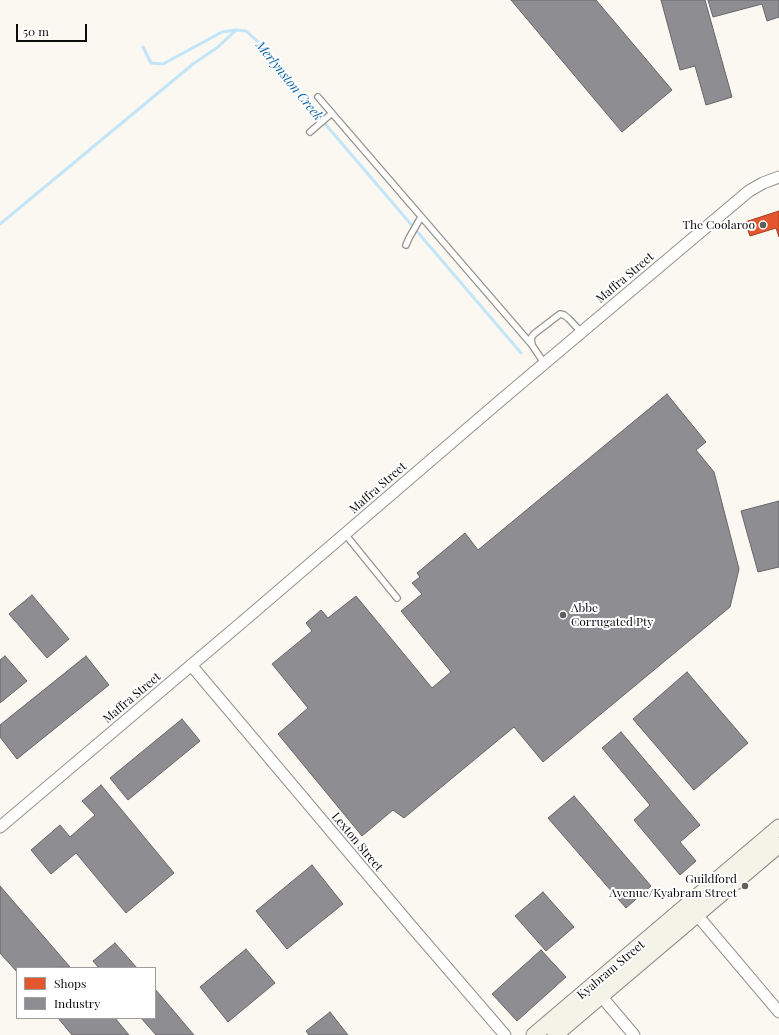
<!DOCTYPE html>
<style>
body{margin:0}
#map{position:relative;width:779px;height:1035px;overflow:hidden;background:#faf8f0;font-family:"Playfair Display",serif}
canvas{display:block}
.legend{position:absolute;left:16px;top:967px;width:140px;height:52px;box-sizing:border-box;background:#fff;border:1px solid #9e9e9e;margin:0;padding:5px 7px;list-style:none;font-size:12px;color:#0c0c0c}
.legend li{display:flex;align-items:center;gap:8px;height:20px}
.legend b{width:20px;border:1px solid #9e9e9e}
.scale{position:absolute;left:16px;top:24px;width:71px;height:18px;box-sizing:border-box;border:2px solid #0c0c0c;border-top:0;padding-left:5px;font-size:12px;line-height:14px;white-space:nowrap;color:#0c0c0c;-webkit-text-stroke:3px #fff;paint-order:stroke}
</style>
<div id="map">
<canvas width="779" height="1035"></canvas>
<ul class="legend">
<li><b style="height:11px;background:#e4572e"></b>Shops</li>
<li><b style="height:11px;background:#8d8d92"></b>Industry</li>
</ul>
<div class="scale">50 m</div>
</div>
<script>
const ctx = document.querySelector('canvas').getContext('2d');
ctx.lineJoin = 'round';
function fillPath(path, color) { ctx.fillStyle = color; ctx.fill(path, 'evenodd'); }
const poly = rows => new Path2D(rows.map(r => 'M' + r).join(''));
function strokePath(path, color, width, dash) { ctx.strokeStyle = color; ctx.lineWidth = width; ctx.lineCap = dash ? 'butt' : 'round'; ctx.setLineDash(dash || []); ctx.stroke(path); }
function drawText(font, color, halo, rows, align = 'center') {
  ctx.font = font + ' "Playfair Display",serif'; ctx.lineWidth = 4; ctx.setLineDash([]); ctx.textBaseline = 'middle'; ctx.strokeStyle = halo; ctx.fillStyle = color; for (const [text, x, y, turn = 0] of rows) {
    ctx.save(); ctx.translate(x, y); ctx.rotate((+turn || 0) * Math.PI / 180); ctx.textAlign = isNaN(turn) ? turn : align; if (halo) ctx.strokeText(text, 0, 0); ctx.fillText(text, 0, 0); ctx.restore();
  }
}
const shops = poly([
 [779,211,779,237,776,228,750,236,745,222,779,211]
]);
fillPath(shops, '#e4572e');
strokePath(shops, '#a34024', 1);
const industry = poly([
 [511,0,596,0,672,90,622,132,511,0],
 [661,0,705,0,732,97,706,105,695,66,680,70,661,0],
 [708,0,779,0,779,17,767,21,762,4,713,17,708,0],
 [667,394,706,442,696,450,714,472,739,569,730,607,543,762,514,727,404,818,393,810,362,836,278,734,308,708,272,664,312,631,306,623,321,610,328,618,356,596,432,688,451,672,401,611,422,594,412,583,420,577,417,573,465,533,478,550,667,394],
 [779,501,779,567,758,572,741,511,779,501],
 [32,595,69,639,47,658,9,614,32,595],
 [5,656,27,681,0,703,0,660,5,656],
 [86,656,109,685,17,759,0,737,0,725,86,656],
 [687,672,748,743,694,790,633,719,687,672],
 [182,719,200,741,128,800,110,778,182,719],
 [621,732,700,825,680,842,696,861,680,875,634,820,650,805,602,748,621,732],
 [101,785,174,873,126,913,76,853,51,874,31,850,60,825,70,837,95,815,82,801,101,785],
 [574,796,651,886,626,908,548,818,574,796],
 [312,865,343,904,287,949,256,911,312,865],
 [0,886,70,967,17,968,17,972,0,953,0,886],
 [543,892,574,927,546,951,515,916,543,892],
 [115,943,137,968,99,968,93,961,115,943],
 [246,949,275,983,228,1022,200,987,246,949],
 [541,950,566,977,517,1021,492,994,541,950],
 [155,989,194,1035,156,1035,141,1018,155,1018,155,989],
 [330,1012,348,1035,309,1035,306,1031,330,1012],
 [58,1018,115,1018,129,1035,72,1035,58,1018]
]);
fillPath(industry, '#8d8d92');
strokePath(industry, '#66666a', 1);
strokePath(poly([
 [143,47,151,63,163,64,222,32,235,30],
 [0,224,193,64,218,47,236,30,246,31,264,47,285,77,521,353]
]), '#c3e5f7', 3);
const lane = poly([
 [318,97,532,345],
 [310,132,332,113],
 [406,245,409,238,421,217],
 [544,363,532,345,531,338,534,334,560,314,564,315,569,319,581,332],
 [345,534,397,598]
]);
const street = poly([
 [191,665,412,927,505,1035],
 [0,827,247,618,501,400,749,191,763,183,779,177],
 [697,915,779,1012],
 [601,996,634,1035]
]);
const secondary = poly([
 [534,1035,779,827],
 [555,1035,779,845]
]);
strokePath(lane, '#93928f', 8);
strokePath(street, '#93928f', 13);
strokePath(secondary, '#8a8985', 17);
strokePath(lane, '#fefefd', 5.5);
strokePath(street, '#fefefd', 11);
strokePath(secondary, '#f4f3e8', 15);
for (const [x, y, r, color] of [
 [763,225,4,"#5f5f5c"],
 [563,615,4,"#5f5f5c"],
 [745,886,4,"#5f5f5c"]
]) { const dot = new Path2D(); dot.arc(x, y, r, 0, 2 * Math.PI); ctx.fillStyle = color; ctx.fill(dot); strokePath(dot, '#fff', 1.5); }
drawText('12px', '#0c0c0c', '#fff', [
 ["The Coolaroo",755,225],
 ["Abbe",571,608,"left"],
 ["Corrugated Pty",571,622,"left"],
 ["Guildford",737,879],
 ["Avenue/Kyabram Street",737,893]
], 'right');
drawText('12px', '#0c0c0c', '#fff', [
 ["Maffra Street",625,278,-40],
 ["Maffra Street",378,488,-41],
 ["Maffra Street",132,698,-40],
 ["Lexton Street",357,842,50],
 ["Kyabram Street",611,970,-40]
]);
drawText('italic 13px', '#0e64a5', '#fff', [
 ["Merlynston Creek",289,81,51]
]);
</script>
